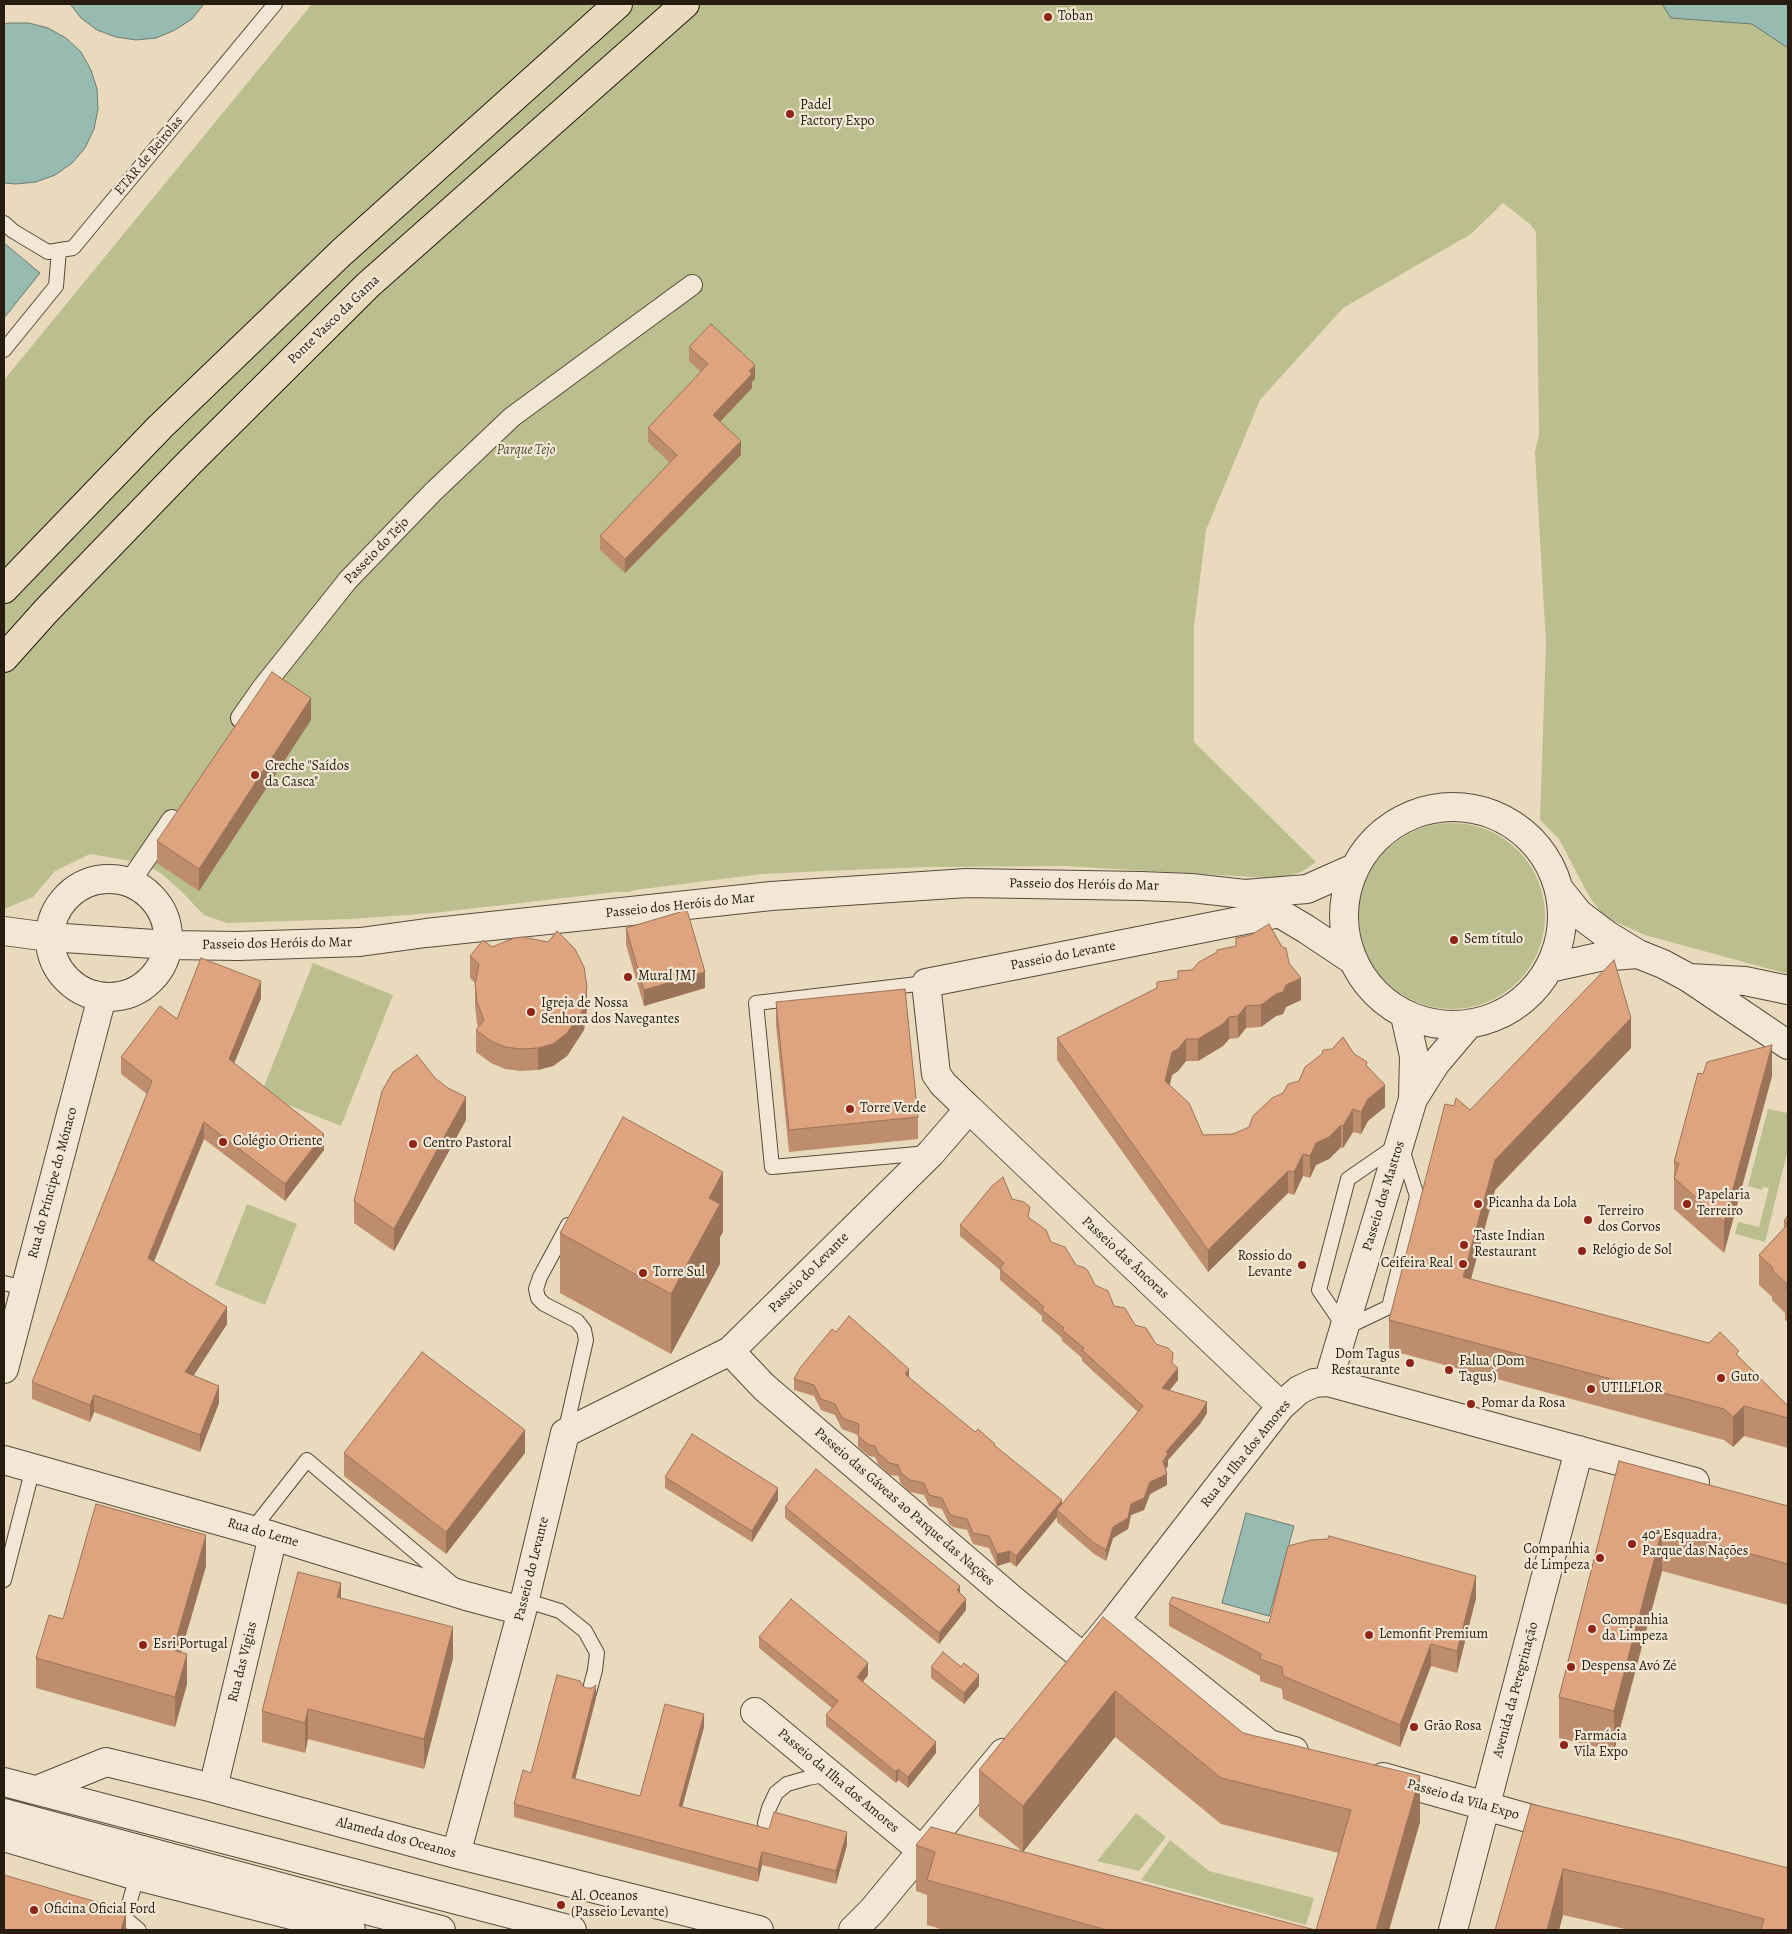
<!DOCTYPE html>
<meta charset="utf-8">
<style>
body{margin:0}
#map{position:relative;width:1792px;height:1934px;overflow:hidden;background:#eadabd;font-family:Alegreya,serif}
canvas{display:block}
.frame{position:absolute;inset:0;border:5px solid #261c0f;pointer-events:none}
</style>
<div id="map">
<canvas width="1792" height="1934"></canvas>
<div class="frame"></div>
</div>
<script>
const ctx = document.querySelector('canvas').getContext('2d');
ctx.lineJoin = 'round';
function fillPath(path, color) { ctx.fillStyle = color; ctx.fill(path, 'evenodd'); }
const poly = rows => new Path2D(rows.map(r => 'M' + r).join(''));
function strokePath(path, color, width, dash) { ctx.strokeStyle = color; ctx.lineWidth = width; ctx.lineCap = dash ? 'butt' : 'round'; ctx.setLineDash(dash || []); ctx.stroke(path); }
function drawText(font, color, halo, rows, align = 'center') {
  ctx.font = font + ' Alegreya,serif'; ctx.lineWidth = 4.5; ctx.setLineDash([]); ctx.textBaseline = 'middle'; ctx.strokeStyle = halo; ctx.fillStyle = color; for (const [text, x, y, turn = 0] of rows) {
    ctx.save(); ctx.translate(x, y); ctx.rotate((+turn || 0) * Math.PI / 180); ctx.textAlign = isNaN(turn) ? turn : align; if (halo) ctx.strokeText(text, 0, 0); ctx.fillText(text, 0, 0); ctx.restore();
  }
}
fillPath(poly([
 [312,4,1788,4,1788,974,1645,935,1605,917,1590,898,1559,839,1540,820,1546,643,1535,452,1539,434,1536,232,1531,225,1503,203,1471,234,1343,308,1260,400,1206,530,1194,626,1194,742,1316,862,1303,871,1288,876,1271,878,1064,866,928,867,825,871,762,874,635,890,629,892,616,892,433,913,351,919,227,923,204,915,181,891,162,874,143,863,90,854,55,871,33,897,4,909,4,380],
 '1359 916a93 93 0 1 1 186 0a93 93 0 1 1-186 0Z',
 [313,963,393,995,341,1126,261,1094],
 [1768,1109,1788,1113,1788,1149,1765,1242,1735,1234,1738,1222,1759,1227,1769,1188,1763,1187,1762,1190,1748,1186],
 [247,1204,297,1224,265,1305,215,1285],
 [1136,1813,1166,1837,1139,1871,1097,1861],
 [1170,1840,1209,1871,1314,1898,1306,1925,1141,1880]
]), '#bbbe8e');
const water = poly([
 [70,4,204,4,192,19,175,30,156,38,136,40,116,37,97,30,81,18,70,4],
 [1662,4,1788,4,1788,48,1752,24,1671,18,1662,4],
 [9,23,29,23,48,28,66,38,81,52,91,70,97,89,98,109,94,129,85,148,72,163,55,175,36,182,16,184,4,183,4,24,9,23],
 [4,243,40,273,4,318,4,243],
 [1246,1513,1294,1526,1269,1616,1222,1603,1246,1513]
]);
fillPath(water, '#98bbb1');
strokePath(water, '#6a7b70', 1);
const service = poly([
 [4,223,13,231,48,252,73,248,275,4],
 [4,350,56,286,59,250],
 [926,983,756,1003,772,1167,928,1153],
 [1400,1143,1417,1196,1389,1307,1345,1328,1319,1290,1348,1179,1400,1143],
 [4,1283,25,1288],
 [565,1433,586,1340,584,1330,577,1321,544,1304,538,1298,536,1289,540,1277,568,1225],
 [252,1530,307,1460,454,1585],
 [4,1580,33,1468],
 [524,1600,560,1611,585,1631,597,1653,595,1670,589,1693],
 [765,1823,769,1808,776,1793,787,1784,808,1778,829,1774],
 [108,1913,125,1918,139,1930],
 [125,1918,137,1876]
]);
const pedestrian = poly([
 [241,718,262,688,348,580,433,492,512,417,692,285],
 [129,883,172,820]
]);
const minor = poly([
 '1344 916a109 109 0 1 1 218 0a109 109 0 1 1-218 0Z',
 '50 938a59 59 0 1 1 118 0a59 59 0 1 1-118 0Z',
 [1559,889,1579,914,1607,935,1638,954,1663,964,1689,978,1788,1045],
 [1264,904,1306,929,1351,959],
 [4,931,49,937,169,945,238,946,360,942,426,933,771,896,967,883,1141,886,1191,888,1245,894,1307,889,1352,869],
 [1549,968,1599,957,1638,954],
 [1689,978,1745,981,1788,990],
 [1405,1016,1414,1056,1413,1098],
 [969,1109,1281,1406],
 [730,1351,764,1387,1008,1596,1084,1658],
 [4,1369,102,997],
 [1328,1382,1413,1099,1435,1064,1468,1025],
 [4,1460,273,1536,466,1596,522,1611],
 [1115,1620,1269,1744,1294,1751],
 [1087,1654,1115,1620,1281,1406,1299,1390,1314,1383,1328,1382,1695,1482],
 [755,1712,921,1850],
 [1383,1777,1563,1828],
 [4,1782,572,1930],
 [213,1788,273,1536],
 [37,1790,106,1762,213,1788,456,1854,759,1930],
 [4,1813,441,1930],
 [4,1837,137,1876,351,1930],
 [456,1854,522,1611,565,1433,730,1351,931,1153,969,1109,943,1084,936,1074,926,983,1280,913],
 [853,1930,872,1911,1003,1753],
 [1453,1930,1579,1450]
]);
const motorway = poly([
 [4,589,160,427,342,252,618,4],
 [4,658,46,611,187,465,368,285,685,4]
]);
strokePath(service, '#574c3a', 16);
strokePath(pedestrian, '#574c3a', 22);
strokePath(minor, '#574c3a', 30);
strokePath(motorway, '#261c0f', 30);
strokePath(service, '#f1e7d4', 14);
strokePath(pedestrian, '#f1e7d4', 20);
strokePath(minor, '#f1e7d4', 28);
strokePath(motorway, '#eadabd', 28);
fillPath(poly([
 [689,347,755,379,752,382,752,388,720,422,741,455,625,573,600,550,600,536,670,463,648,442,648,428,701,372,689,361],
 [311,720,199,891,157,863,157,841],
 [626,928,705,988,644,1006,626,945],
 [492,947,587,1009,584,1030,567,1056,553,1066,538,1070,520,1071,505,1069,491,1063,476,1052,476,1030,478,1027,477,1024,475,1006,475,983,470,978,470,956],
 [1289,963,1301,1000,1286,1007,1283,1014,1276,1016,1261,1027,1246,1028,1238,1038,1229,1039,1223,1046,1198,1061,1186,1061,1178,1071,1172,1075,1170,1085,1203,1135,1233,1134,1249,1127,1283,1093,1299,1081,1354,1054,1367,1067,1385,1107,1368,1121,1361,1134,1353,1132,1343,1148,1341,1147,1329,1159,1316,1165,1310,1178,1303,1176,1294,1195,1288,1193,1208,1272,1057,1060,1057,1038],
 [261,998,234,1063,324,1150,285,1201,204,1139,154,1262,227,1324,193,1375,219,1403,200,1452,94,1412,90,1422,32,1399,32,1382,147,1094,121,1074,121,1057,177,1019],
 [776,1002,918,1117,918,1139,789,1152,776,1025],
 [1631,1048,1495,1190,1471,1279,1739,1358,1788,1406,1788,1448,1744,1436,1733,1447,1724,1440,1389,1350,1389,1320,1470,1110],
 [1703,1074,1772,1076,1724,1253,1674,1209,1674,1162],
 [466,1120,394,1251,354,1223,354,1201],
 [1012,1199,1030,1218,1051,1242,1076,1265,1114,1306,1156,1344,1173,1364,1178,1380,1169,1390,1207,1413,1200,1424,1168,1460,1168,1466,1166,1469,1167,1485,1150,1494,1144,1510,1131,1515,1128,1529,1113,1538,1106,1561,1094,1554,1057,1522,1057,1517,1016,1567,1010,1562,997,1566,989,1548,973,1544,967,1530,953,1527,949,1524,942,1509,929,1506,924,1495,910,1492,901,1484,898,1476,890,1475,878,1464,875,1457,869,1456,858,1447,858,1435,842,1429,835,1415,821,1410,814,1396,794,1390,794,1379,836,1332,909,1378,975,1432,995,1446,1062,1505,1138,1412,1082,1361,1082,1358,1062,1341,1062,1338,1042,1321,1042,1316,1000,1280,1000,1270,960,1236,960,1225],
 [1788,1215,1788,1322,1785,1320,1785,1313,1772,1300,1772,1297,1759,1285,1759,1255,1784,1228,1784,1221],
 [723,1232,720,1237,720,1264,671,1354,560,1293,560,1233],
 [344,1453,525,1453,446,1554,344,1476],
 [1619,1461,1788,1506,1788,1605,1662,1571,1614,1751,1559,1738,1559,1697],
 [665,1477,778,1500,752,1542,665,1488],
 [785,1507,960,1593,966,1610,939,1644,785,1518],
 [206,1566,181,1652,187,1684,175,1727,36,1688,36,1658,63,1619],
 [341,1598,453,1658,424,1769,308,1739,305,1753,262,1742,262,1711],
 [1476,1598,1457,1673,1431,1666,1400,1747,1283,1699,1282,1689,1260,1681,1260,1676,1169,1626,1169,1604,1269,1623],
 [1103,1617,1243,1733,1420,1822,1389,1930,1316,1930,1339,1853,1221,1824,1115,1737,1023,1852,1315,1930,944,1930,927,1925,927,1895,916,1891,916,1845,1022,1851,979,1816,979,1770],
 [759,1637,868,1675,863,1682,936,1753,908,1788,898,1780,896,1783,826,1726,826,1715,832,1708,759,1648],
 [931,1667,979,1686,964,1704,931,1678],
 [583,1686,586,1688,596,1698,575,1779,640,1796,704,1727,682,1807,769,1829,847,1845,836,1884,762,1865,758,1882,514,1817,514,1804,531,1773],
 [1531,1804,1788,1930,1629,1930,1563,1915,1559,1930,1495,1930]
]), '#be8d6d');
fillPath(poly([
 [755,365,755,379,752,382,752,388,713,429,713,415],
 [741,441,741,455,625,573,625,559],
 [311,698,311,720,199,891,199,869],
 [705,972,705,988,644,1006,644,990],
 [1301,978,1301,1000,1286,1007,1283,1014,1276,1016,1261,1027,1261,1005,1286,985],
 [261,981,261,998,229,1076,229,1059],
 [587,987,587,1009,584,1030,567,1056,553,1066,538,1070,538,1048],
 [1246,1006,1246,1028,1238,1038,1238,1016],
 [1229,1017,1229,1039,1223,1046,1198,1061,1198,1039],
 [1631,1018,1631,1048,1495,1190,1463,1308,1463,1277,1495,1160],
 [1186,1039,1186,1061,1178,1071,1172,1075,1165,1103,1165,1081,1172,1052],
 [1772,1045,1772,1076,1724,1253,1724,1222],
 [1385,1085,1385,1107,1368,1121,1361,1134,1361,1112,1368,1099],
 [466,1097,466,1120,394,1251,394,1229],
 [1353,1109,1353,1132,1343,1148,1343,1126],
 [204,1122,204,1139,148,1275,148,1258],
 [1341,1125,1341,1147,1329,1159,1316,1165,1310,1178,1310,1156,1316,1143],
 [324,1134,324,1150,285,1201,285,1184],
 [1303,1154,1303,1176,1294,1195,1294,1172],
 [1288,1171,1288,1193,1208,1272,1208,1250],
 [723,1172,723,1232,720,1237,720,1264,671,1354,671,1294,709,1198],
 [227,1307,227,1324,185,1389,185,1372],
 [1178,1368,1178,1380,1162,1400,1162,1388],
 [909,1369,909,1380,905,1374],
 [219,1386,219,1403,200,1452,200,1435],
 [94,1395,94,1412,90,1422,90,1405],
 [1207,1402,1207,1413,1200,1424,1168,1460,1168,1466,1163,1472,1163,1461,1166,1452],
 [1744,1406,1744,1436,1733,1447,1733,1417],
 [525,1430,525,1453,446,1554,446,1532],
 [1167,1474,1167,1485,1150,1494,1144,1510,1131,1515,1128,1529,1113,1538,1106,1561,1106,1550,1113,1527,1131,1504,1150,1482],
 [778,1488,778,1500,752,1542,752,1531],
 [1062,1500,1062,1512,1057,1510,1057,1517,1016,1567,1016,1556],
 [1662,1530,1662,1571,1614,1751,1614,1711],
 [206,1535,206,1566,173,1680,173,1650],
 [1010,1551,1010,1562,997,1566,997,1554],
 [1476,1576,1476,1598,1457,1673,1457,1651],
 [341,1583,341,1613,337,1597],
 [960,1586,960,1598,957,1590],
 [966,1599,966,1610,939,1644,939,1633],
 [453,1627,453,1658,424,1769,424,1739],
 [1431,1644,1431,1666,1400,1747,1400,1725],
 [187,1654,187,1684,175,1727,175,1697],
 [868,1663,868,1675,857,1688,857,1677],
 [979,1675,979,1686,964,1704,964,1693],
 [596,1685,596,1698,572,1791,572,1778],
 [1115,1691,1115,1737,1023,1852,1023,1806],
 [308,1709,308,1739,305,1753,305,1723],
 [704,1714,704,1727,679,1819,679,1806],
 [936,1742,936,1753,908,1788,908,1777],
 [898,1769,898,1780,896,1783,896,1772],
 [1420,1776,1420,1822,1389,1930,1376,1930],
 [847,1832,847,1845,836,1884,836,1871],
 [762,1852,762,1865,758,1882,758,1869],
 [1563,1869,1563,1915,1559,1930,1547,1930],
 [126,1913,126,1930,121,1930]
]), '#9b7359');
const building = poly([
 [711,324,755,365,749,371,752,374,713,415,741,441,625,559,600,536,677,455,648,428,708,364,689,347,711,324],
 [272,672,311,698,199,869,157,841,272,672],
 [687,910,705,972,644,990,626,928,687,910],
 [1269,924,1282,947,1286,948,1289,963,1301,978,1286,985,1283,992,1276,994,1261,1005,1246,1006,1238,1016,1229,1017,1223,1024,1198,1039,1186,1039,1178,1049,1172,1052,1165,1081,1189,1103,1203,1135,1233,1134,1249,1127,1253,1116,1272,1098,1283,1093,1288,1084,1299,1081,1305,1067,1322,1054,1323,1050,1332,1049,1343,1037,1354,1054,1367,1062,1366,1065,1385,1085,1368,1099,1361,1112,1353,1109,1343,1126,1341,1125,1329,1137,1316,1143,1310,1156,1303,1154,1294,1172,1288,1171,1208,1250,1057,1038,1157,988,1157,982,1178,979,1178,971,1192,970,1199,962,1217,952,1217,950,1236,946,1236,938,1251,935,1269,924],
 [557,931,575,949,584,967,587,987,584,1008,567,1033,553,1044,538,1048,520,1049,505,1047,491,1041,476,1030,484,1020,477,1002,475,984,479,964,470,956,483,940,492,947,514,938,522,937,548,942,557,931],
 [201,958,261,981,229,1059,324,1134,285,1184,204,1122,148,1258,227,1307,185,1372,219,1386,200,1435,94,1395,90,1405,32,1382,152,1081,121,1057,160,1006,177,1019,201,958],
 [1614,960,1631,1018,1495,1160,1463,1277,1709,1343,1720,1332,1739,1351,1736,1354,1788,1406,1788,1418,1744,1406,1733,1417,1724,1409,1389,1320,1445,1104,1454,1106,1456,1098,1470,1110,1614,960],
 [905,989,918,1117,789,1130,776,1002,905,989],
 [1772,1045,1724,1222,1674,1178,1679,1163,1674,1162,1698,1073,1703,1074,1707,1062,1772,1045],
 [417,1055,435,1078,448,1088,466,1097,394,1229,354,1201,382,1091,393,1072,417,1055],
 [623,1117,723,1172,709,1198,720,1204,671,1294,560,1233,623,1117],
 [1003,1177,1012,1199,1024,1202,1030,1207,1028,1217,1046,1230,1051,1242,1065,1247,1076,1265,1085,1268,1088,1271,1095,1285,1108,1291,1114,1306,1125,1308,1135,1325,1146,1328,1156,1344,1168,1348,1173,1353,1172,1363,1178,1368,1162,1388,1207,1402,1200,1413,1166,1452,1168,1454,1163,1461,1167,1474,1150,1482,1144,1498,1131,1504,1128,1518,1113,1527,1106,1550,1094,1543,1057,1510,1143,1406,1082,1350,1084,1348,1062,1330,1064,1328,1042,1310,1044,1307,1000,1269,1004,1263,960,1225,992,1186,1003,1177],
 [1788,1215,1788,1285,1772,1270,1773,1268,1759,1255,1788,1224,1784,1221,1788,1215],
 [1788,1286,1788,1292,1785,1290,1788,1286],
 [849,1316,909,1369,905,1374,975,1432,978,1429,995,1444,994,1445,1062,1500,1016,1556,1010,1551,997,1554,989,1536,973,1533,967,1519,953,1516,949,1513,942,1498,929,1495,924,1483,910,1480,901,1473,898,1465,890,1463,878,1453,875,1446,869,1445,858,1436,859,1424,842,1418,835,1404,821,1399,814,1385,794,1379,800,1368,832,1329,836,1332,849,1316],
 [422,1352,525,1430,446,1532,344,1453,422,1352],
 [692,1434,778,1488,752,1531,665,1477,692,1434],
 [1619,1461,1788,1506,1788,1564,1662,1530,1614,1711,1559,1697,1619,1461],
 [816,1469,960,1586,957,1590,966,1599,939,1633,785,1507,816,1469],
 [96,1504,206,1535,173,1650,187,1654,175,1697,36,1658,49,1615,63,1619,96,1504],
 [1329,1536,1476,1576,1457,1651,1431,1644,1400,1725,1283,1676,1282,1667,1260,1659,1261,1654,1169,1604,1172,1597,1269,1623,1288,1546,1311,1540,1328,1539,1329,1536],
 [298,1572,341,1583,337,1597,453,1627,424,1739,308,1709,305,1723,262,1711,298,1572],
 [791,1599,868,1663,857,1677,936,1742,908,1777,898,1769,896,1772,826,1715,838,1701,759,1637,791,1599],
 [1103,1617,1243,1733,1420,1776,1376,1930,1316,1930,1351,1810,1221,1778,1115,1691,1023,1806,979,1770,1103,1617],
 [943,1652,961,1667,964,1663,979,1675,964,1693,931,1667,943,1652],
 [557,1675,580,1681,583,1686,586,1688,592,1688,596,1685,572,1778,640,1796,665,1704,704,1714,679,1806,769,1829,774,1812,847,1832,836,1871,762,1852,758,1869,514,1804,523,1770,531,1773,557,1675],
 [1531,1804,1677,1839,1788,1868,1788,1930,1761,1930,1764,1919,1663,1892,1563,1869,1547,1930,1495,1930,1531,1804],
 [931,1827,1315,1930,1107,1930,927,1880,935,1852,916,1845,931,1827],
 [4,1875,121,1909,126,1913,121,1930,4,1930,4,1875]
]);
fillPath(building, '#dda47f');
strokePath(building, '#9b7359', 1);
for (const [x, y, r, color] of [
 [1048,17,5,"#8f2418"],
 [790,114,5,"#8f2418"],
 [255,775,5,"#8f2418"],
 [1454,940,5,"#8f2418"],
 [628,977,5,"#8f2418"],
 [531,1012,5,"#8f2418"],
 [850,1109,5,"#8f2418"],
 [223,1142,5,"#8f2418"],
 [413,1144,5,"#8f2418"],
 [1478,1204,5,"#8f2418"],
 [1687,1204,5,"#8f2418"],
 [1588,1220,5,"#8f2418"],
 [1464,1245,5,"#8f2418"],
 [1582,1251,5,"#8f2418"],
 [1463,1264,5,"#8f2418"],
 [1302,1265,5,"#8f2418"],
 [643,1273,5,"#8f2418"],
 [1410,1363,5,"#8f2418"],
 [1449,1370,5,"#8f2418"],
 [1721,1378,5,"#8f2418"],
 [1591,1389,5,"#8f2418"],
 [1471,1404,5,"#8f2418"],
 [1632,1544,5,"#8f2418"],
 [1600,1558,5,"#8f2418"],
 [1592,1629,5,"#8f2418"],
 [1369,1635,5,"#8f2418"],
 [143,1645,5,"#8f2418"],
 [1571,1667,5,"#8f2418"],
 [1414,1727,5,"#8f2418"],
 [1564,1745,5,"#8f2418"],
 [561,1905,5,"#8f2418"],
 [34,1910,5,"#8f2418"]
]) { const dot = new Path2D(); dot.arc(x, y, r, 0, 2 * Math.PI); ctx.fillStyle = color; ctx.fill(dot); strokePath(dot, '#f1e7d4', 2); }
drawText('14px', '#261c0f', '#f1e7d4', [
 ["Toban",1058,17],
 ["Padel",800,106],
 ["Factory Expo",800,122],
 ["Creche \"Saídos",265,767],
 ["da Casca\"",265,783],
 ["Sem título",1464,940],
 ["Mural JMJ",638,977],
 ["Igreja de Nossa",541,1004],
 ["Senhora dos Navegantes",541,1020],
 ["Torre Verde",860,1109],
 ["Colégio Oriente",233,1142],
 ["Centro Pastoral",423,1144],
 ["Papelaria",1697,1196],
 ["Terreiro",1697,1212],
 ["Picanha da Lola",1488,1204],
 ["Terreiro",1598,1212],
 ["dos Corvos",1598,1228],
 ["Taste Indian",1474,1237],
 ["Restaurant",1474,1253],
 ["Relógio de Sol",1592,1251],
 ["Rossio do",1292,1257,"right"],
 ["Levante",1292,1273,"right"],
 ["Ceifeira Real",1453,1264,"right"],
 ["Torre Sul",653,1273],
 ["Dom Tagus",1400,1355,"right"],
 ["Restaurante",1400,1371,"right"],
 ["Falua (Dom",1459,1362],
 ["Tagus)",1459,1378],
 ["Guto",1731,1378],
 ["UTILFLOR",1601,1389],
 ["Pomar da Rosa",1481,1404],
 ["40ª Esquadra,",1642,1536],
 ["Parque das Nações",1642,1552],
 ["Companhia",1590,1550,"right"],
 ["de Limpeza",1590,1566,"right"],
 ["Companhia",1602,1621],
 ["da Limpeza",1602,1637],
 ["Lemonfit Premium",1379,1635],
 ["Esri Portugal",153,1645],
 ["Despensa Avó Zé",1581,1667],
 ["Grão Rosa",1424,1727],
 ["Farmácia",1574,1737],
 ["Vila Expo",1574,1753],
 ["Al. Oceanos",571,1897],
 ["(Passeio Levante)",571,1913],
 ["Oficina Oficial Ford",44,1910]
], 'left');
drawText('14px', '#261c0f', '#f1e7d4', [
 ["ETAR de Beirolas",149,156,-50],
 ["Ponte Vasco da Gama",334,320,-44],
 ["Passeio do Tejo",377,551,-46],
 ["Passeio dos Heróis do Mar",1084,885,1],
 ["Passeio dos Heróis do Mar",680,906,-6],
 ["Passeio dos Heróis do Mar",277,944,-1],
 ["Passeio do Levante",1063,956,-11],
 ["Rua do Príncipe do Mónaco",53,1183,-75],
 ["Passeio dos Mastros",1384,1196,-73],
 ["Passeio das Âncoras",1125,1258,43],
 ["Passeio do Levante",809,1273,-45],
 ["Rua da Ilha dos Amores",1246,1454,-51],
 ["Passeio das Gáveas ao Parque das Nações",904,1507,41],
 ["Rua do Leme",263,1533,16],
 ["Passeio do Levante",532,1569,-76],
 ["Rua das Vigias",243,1662,-76],
 ["Avenida da Peregrinação",1516,1690,-75],
 ["Passeio da Ilha dos Amores",838,1781,40],
 ["Passeio da Vila Expo",1463,1800,16],
 ["Alameda dos Oceanos",396,1838,15]
]);
drawText('italic 14px', '#534d35', '#f1e7d4', [
 ["Parque Tejo",526,451]
]);
</script>
